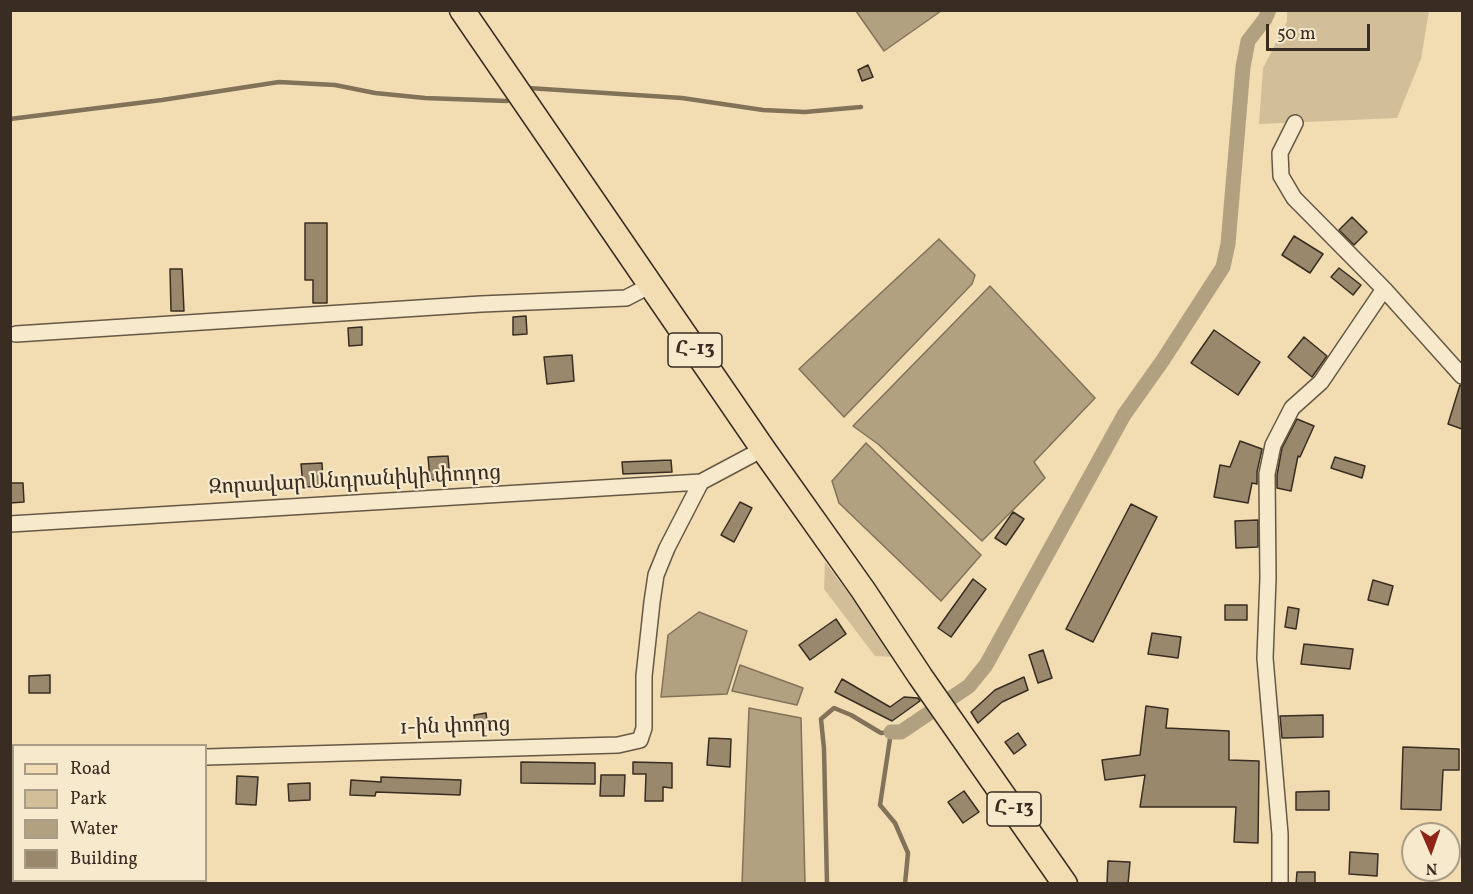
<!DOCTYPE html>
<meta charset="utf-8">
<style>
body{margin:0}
#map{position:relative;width:1473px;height:894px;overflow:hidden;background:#f1ddb1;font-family:Vollkorn,serif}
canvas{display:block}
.frame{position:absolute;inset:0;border:12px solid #392c22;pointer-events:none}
.legend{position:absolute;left:12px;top:744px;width:195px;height:138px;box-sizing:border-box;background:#f6e9cc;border:2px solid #aa9d88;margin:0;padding:8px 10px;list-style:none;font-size:18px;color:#392c22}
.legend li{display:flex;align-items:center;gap:12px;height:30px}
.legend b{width:30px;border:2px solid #aa9d88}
.north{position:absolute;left:1401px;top:822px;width:60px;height:60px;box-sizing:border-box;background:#f6e9cc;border:2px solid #aa9d88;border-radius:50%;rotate:178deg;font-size:16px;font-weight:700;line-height:24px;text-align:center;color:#392c22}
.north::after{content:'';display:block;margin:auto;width:21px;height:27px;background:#8f2418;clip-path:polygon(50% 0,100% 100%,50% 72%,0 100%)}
.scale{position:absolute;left:1266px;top:24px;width:104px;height:27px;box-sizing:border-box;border:3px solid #392c22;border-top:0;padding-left:8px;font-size:18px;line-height:21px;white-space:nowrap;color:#392c22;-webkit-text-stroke:4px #f6e9cc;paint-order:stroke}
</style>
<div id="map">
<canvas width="1473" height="894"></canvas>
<div class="frame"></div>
<ul class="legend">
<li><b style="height:8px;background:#f1ddb1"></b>Road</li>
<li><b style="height:16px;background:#d2bf99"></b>Park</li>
<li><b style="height:16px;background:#b2a180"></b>Water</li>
<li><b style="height:16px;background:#99886c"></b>Building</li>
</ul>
<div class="north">N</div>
<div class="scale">50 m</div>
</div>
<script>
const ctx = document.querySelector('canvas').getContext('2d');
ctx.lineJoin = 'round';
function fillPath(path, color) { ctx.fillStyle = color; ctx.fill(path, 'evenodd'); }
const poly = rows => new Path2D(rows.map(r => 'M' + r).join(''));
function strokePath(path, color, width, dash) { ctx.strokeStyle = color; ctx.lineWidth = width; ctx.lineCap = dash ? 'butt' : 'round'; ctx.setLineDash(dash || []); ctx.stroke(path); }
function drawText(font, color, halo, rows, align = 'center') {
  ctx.font = font + ' Vollkorn,"Noto Serif Armenian",serif'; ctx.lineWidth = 4.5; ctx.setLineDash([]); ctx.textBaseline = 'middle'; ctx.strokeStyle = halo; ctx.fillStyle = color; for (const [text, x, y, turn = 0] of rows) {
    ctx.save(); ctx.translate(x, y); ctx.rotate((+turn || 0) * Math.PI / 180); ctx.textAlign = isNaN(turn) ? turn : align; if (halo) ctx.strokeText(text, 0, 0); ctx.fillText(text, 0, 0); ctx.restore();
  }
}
fillPath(poly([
 [1287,11,1429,11,1421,59,1397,118,1259,124,1263,68,1287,21],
 [825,562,896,657,875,656,824,589]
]), '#d2bf99');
const water = poly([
 [856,11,941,11,884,51,856,11],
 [939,239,975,275,972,284,844,417,799,369,939,239],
 [990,286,1095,398,1034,462,1045,478,982,541,878,444,853,426,990,286],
 [866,443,981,555,941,601,839,503,832,481,866,443],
 [699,612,747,631,727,694,661,697,668,635,699,612],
 [740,665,803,688,797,705,732,691,740,665],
 [749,708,801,718,805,883,742,883,749,708]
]);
fillPath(water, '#b2a180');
strokePath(water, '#82725a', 1.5);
strokePath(poly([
 [528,88,682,98,763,110,805,112,861,107],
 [10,119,162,100,279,82,335,85,375,93,425,98,507,101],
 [827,884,824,749,821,719,834,708,851,715,881,733,891,732,880,805,895,823,908,853,905,884]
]), '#82725a', 4.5);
strokePath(poly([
 [891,732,901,732,969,686,986,665,1124,415,1163,360,1223,267,1228,244,1243,67,1248,41,1265,19,1269,10]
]), '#b2a180', 15);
const building = poly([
 [868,65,873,77,862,81,858,70,868,65],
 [1352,217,1367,232,1354,245,1339,230,1352,217],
 [305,223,327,223,327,303,313,303,313,280,305,280,305,223],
 [1294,236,1323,254,1310,273,1282,255,1294,236],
 [1339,268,1361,285,1353,295,1331,277,1339,268],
 [170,269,182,269,184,311,171,311,170,269],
 [526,316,527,334,513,335,513,317,526,316],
 [362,327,362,345,349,346,348,328,362,327],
 [1214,330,1260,362,1238,395,1191,363,1214,330],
 [1304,337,1327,356,1312,377,1288,357,1304,337],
 [572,355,574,381,547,384,544,357,572,355],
 [1460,385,1462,386,1462,429,1448,424,1460,385],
 [1297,419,1314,426,1300,457,1298,456,1291,491,1277,488,1277,475,1282,448,1297,419],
 [1240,441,1262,449,1257,472,1257,484,1252,483,1248,503,1214,497,1220,465,1230,467,1240,441],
 [448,456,450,479,430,480,428,457,448,456],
 [1335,457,1365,466,1362,478,1331,468,1335,457],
 [671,460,672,472,623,474,622,462,671,460],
 [322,463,323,486,303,487,301,464,322,463],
 [10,483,23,483,24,502,10,503,10,483],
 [740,502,752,508,734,542,721,535,740,502],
 [1131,504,1157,517,1093,642,1066,629,1131,504],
 [1013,512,1024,519,1006,545,995,538,1013,512],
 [1258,520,1258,547,1236,548,1235,521,1258,520],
 [973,579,986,589,951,637,938,628,973,579],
 [1373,580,1393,586,1388,605,1368,600,1373,580],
 [1225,605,1247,605,1247,620,1225,620,1225,605],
 [1288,607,1299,609,1296,629,1285,627,1288,607],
 [836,619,846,634,810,660,799,645,836,619],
 [1152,633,1181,637,1178,658,1148,654,1152,633],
 [1304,644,1353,649,1350,669,1301,664,1304,644],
 [1043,650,1052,678,1038,683,1029,655,1043,650],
 [50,675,50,693,29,693,29,676,50,675],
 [1024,677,1028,690,1002,702,978,723,971,712,995,690,1024,677],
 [842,679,890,707,904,697,918,698,920,701,892,721,835,692,842,679],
 [1146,706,1168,709,1166,728,1229,731,1229,760,1259,761,1258,843,1234,842,1236,807,1140,807,1145,775,1105,780,1102,760,1140,755,1146,706],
 [486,713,488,728,475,729,474,715,486,713],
 [1323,715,1323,737,1282,738,1280,716,1323,715],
 [1018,733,1026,745,1014,754,1005,742,1018,733],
 [709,738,731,739,730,767,707,765,709,738],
 [1403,747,1459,749,1459,770,1443,770,1441,810,1401,809,1403,747],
 [521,762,595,763,595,784,521,783,521,762],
 [633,762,672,763,672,788,663,787,663,801,645,801,646,774,633,774,633,762],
 [601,775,625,775,624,796,600,796,601,775],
 [237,776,258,777,256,805,236,804,237,776],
 [381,777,461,780,460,795,376,792,375,796,350,795,351,780,381,782,381,777],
 [310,783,310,800,289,801,288,784,310,783],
 [964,791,979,812,963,823,948,802,964,791],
 [1329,791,1329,810,1296,810,1296,792,1329,791],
 [1350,852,1378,854,1377,876,1349,874,1350,852],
 [1108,861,1130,862,1128,884,1107,884,1108,861],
 [1297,872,1315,872,1315,884,1296,884,1297,872]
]);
fillPath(building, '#99886c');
strokePath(building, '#392c22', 1.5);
const street = poly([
 [1295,123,1280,153,1281,176,1294,198,1384,289,1462,376],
 [16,334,481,304,626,298,651,285],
 [10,524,701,482],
 [206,757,618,745,640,740,644,728,644,676,652,602,656,575,667,548,701,482,763,449],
 [10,763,14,763],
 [1280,884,1280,834,1265,658,1268,578,1267,474,1273,445,1292,408,1321,382,1384,289]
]);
const primary = poly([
 [462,10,763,449,863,590,920,676,1065,884]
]);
strokePath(street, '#675846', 18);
strokePath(primary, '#392c22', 27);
strokePath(street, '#f6e9cc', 15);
strokePath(primary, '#f1ddb1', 24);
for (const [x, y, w] of [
 [695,350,54],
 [1014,809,54]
]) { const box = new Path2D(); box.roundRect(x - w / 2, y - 17, w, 34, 4.5); ctx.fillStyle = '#f6e9cc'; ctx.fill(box); strokePath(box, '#392c22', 1.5); }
drawText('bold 20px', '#392c22', null, [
 ["Հ-13",695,350],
 ["Հ-13",1014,809]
]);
drawText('21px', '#392c22', '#f6e9cc', [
 ["Զորավար Անդրանիկի փողոց",355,482,-3],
 ["1-ին փողոց",455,728,-2]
]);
</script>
